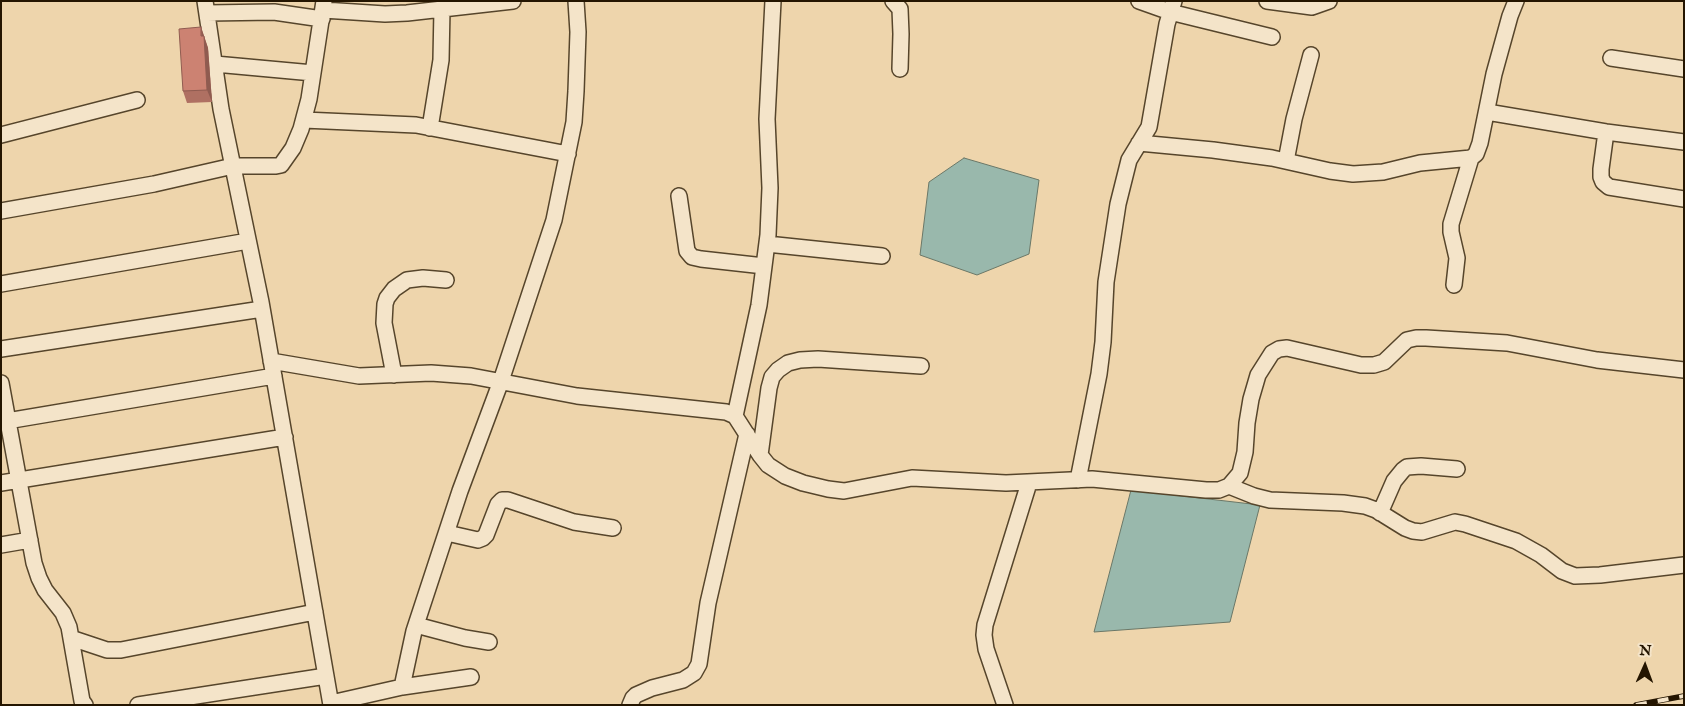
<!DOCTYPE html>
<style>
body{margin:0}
#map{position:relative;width:1685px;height:706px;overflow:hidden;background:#eed5ac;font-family:"IM FELL English",serif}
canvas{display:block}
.frame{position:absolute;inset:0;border:2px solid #241500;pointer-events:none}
.north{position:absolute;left:1620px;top:641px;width:50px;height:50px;-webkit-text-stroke:4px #f4e4c9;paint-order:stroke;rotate:2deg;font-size:14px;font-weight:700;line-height:20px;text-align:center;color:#241500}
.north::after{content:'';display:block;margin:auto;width:18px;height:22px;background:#241500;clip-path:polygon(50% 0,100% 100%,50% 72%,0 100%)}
</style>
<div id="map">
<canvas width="1685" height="706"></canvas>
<div class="frame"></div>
<div class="north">N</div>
</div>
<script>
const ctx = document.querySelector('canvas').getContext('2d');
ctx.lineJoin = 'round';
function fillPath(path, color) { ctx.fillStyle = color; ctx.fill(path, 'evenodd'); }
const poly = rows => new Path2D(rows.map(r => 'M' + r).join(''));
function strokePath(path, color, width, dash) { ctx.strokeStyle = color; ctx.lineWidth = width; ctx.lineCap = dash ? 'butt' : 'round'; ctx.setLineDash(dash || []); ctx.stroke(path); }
const water = poly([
 [964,158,1039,180,1029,254,977,275,920,255,929,182,964,158],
 [1131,490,1260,505,1230,622,1094,632,1131,490]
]);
fillPath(water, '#99b8ac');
strokePath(water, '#6a7767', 1);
const minor = poly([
 [205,1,221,109,261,302,331,705],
 [893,1,900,9,901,34,900,69],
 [1139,1,1170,12,1272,37],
 [1267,1,1312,7,1329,1],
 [323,10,385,14,407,13,513,1],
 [207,13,274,12,322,19],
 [1611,58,1684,69],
 [215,64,313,73],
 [1487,112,1606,132,1684,142],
 [304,120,416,125,568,154],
 [430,128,441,60,442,9],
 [1606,132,1601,169,1601,177,1603,182,1609,187,1684,199],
 [1,135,137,100],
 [1139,143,1213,150,1272,158,1330,171,1353,174,1383,172,1420,163,1471,158,1476,154,1480,143,1494,74,1510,16,1516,1],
 [1286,161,1294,119,1311,55],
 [679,196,687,251,692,257,701,259,764,266],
 [1,211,154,184,233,166,276,166,281,165,293,148,301,129,309,99,324,1],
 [767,244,882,256],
 [1,284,248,241],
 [1454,285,1457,258,1451,232,1451,224,1471,158],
 [1,349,262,309],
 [271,361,359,376,431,373,471,376,577,396,726,412,735,416,760,455,768,465,785,476,803,483,828,489,844,491,912,478,1006,483,1092,479,1206,490,1219,490,1229,486,1240,473,1245,452,1247,423,1251,399,1258,375,1272,353,1279,349,1287,348,1361,365,1374,365,1384,362,1407,340,1416,338,1426,338,1507,343,1597,360,1684,370],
 [394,375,384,323,385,304,387,298,394,289,407,280,423,278,446,280],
 [1,383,34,563,39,578,45,590,63,613,69,627,82,701,85,705],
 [735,416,759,305,768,235,770,188,767,119,773,1],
 [1,422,274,376],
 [760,455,769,388,772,377,778,370,788,363,800,360,818,359,921,366],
 [1078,480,1099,374,1103,342,1106,282,1118,204,1129,160,1149,127,1167,24,1174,1],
 [1,483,285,437],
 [1229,486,1254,496,1270,500,1343,503,1365,506,1376,510,1405,528,1413,531,1422,532,1455,522,1465,524,1516,541,1541,555,1562,571,1575,576,1600,575,1684,565],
 [1380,513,1394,481,1403,470,1407,467,1421,466,1457,469],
 [447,533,469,538,478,540,483,538,486,535,498,504,502,500,508,500,574,522,613,528],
 [1,545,30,540],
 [416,625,465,638,489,642],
 [71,638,107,650,121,650,315,612],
 [402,687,414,631,460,491,501,381,554,220,574,122,576,91,578,32,576,1],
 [331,703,402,687,471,677],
 [138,705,326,676],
 [630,705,633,698,636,695,652,688,683,680,694,673,699,664,708,603,747,434],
 [1005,705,986,649,984,635,985,625,1029,483]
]);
strokePath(minor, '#56452b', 18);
strokePath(minor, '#f4e4c9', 15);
const rail = poly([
 [1636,705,1684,696]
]);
strokePath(rail, '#241500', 5.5);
strokePath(rail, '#f4e4c9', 4, [11]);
fillPath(poly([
 [201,27,208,48,212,102,187,103,183,91]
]), '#af7062');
fillPath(poly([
 [201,27,208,48,212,102,207,90]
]), '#8f5b50');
const building = poly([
 [201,27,201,36,204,36,207,90,183,91,179,29,201,27]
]);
fillPath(building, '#cc8272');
strokePath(building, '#8f5b50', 1);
</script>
